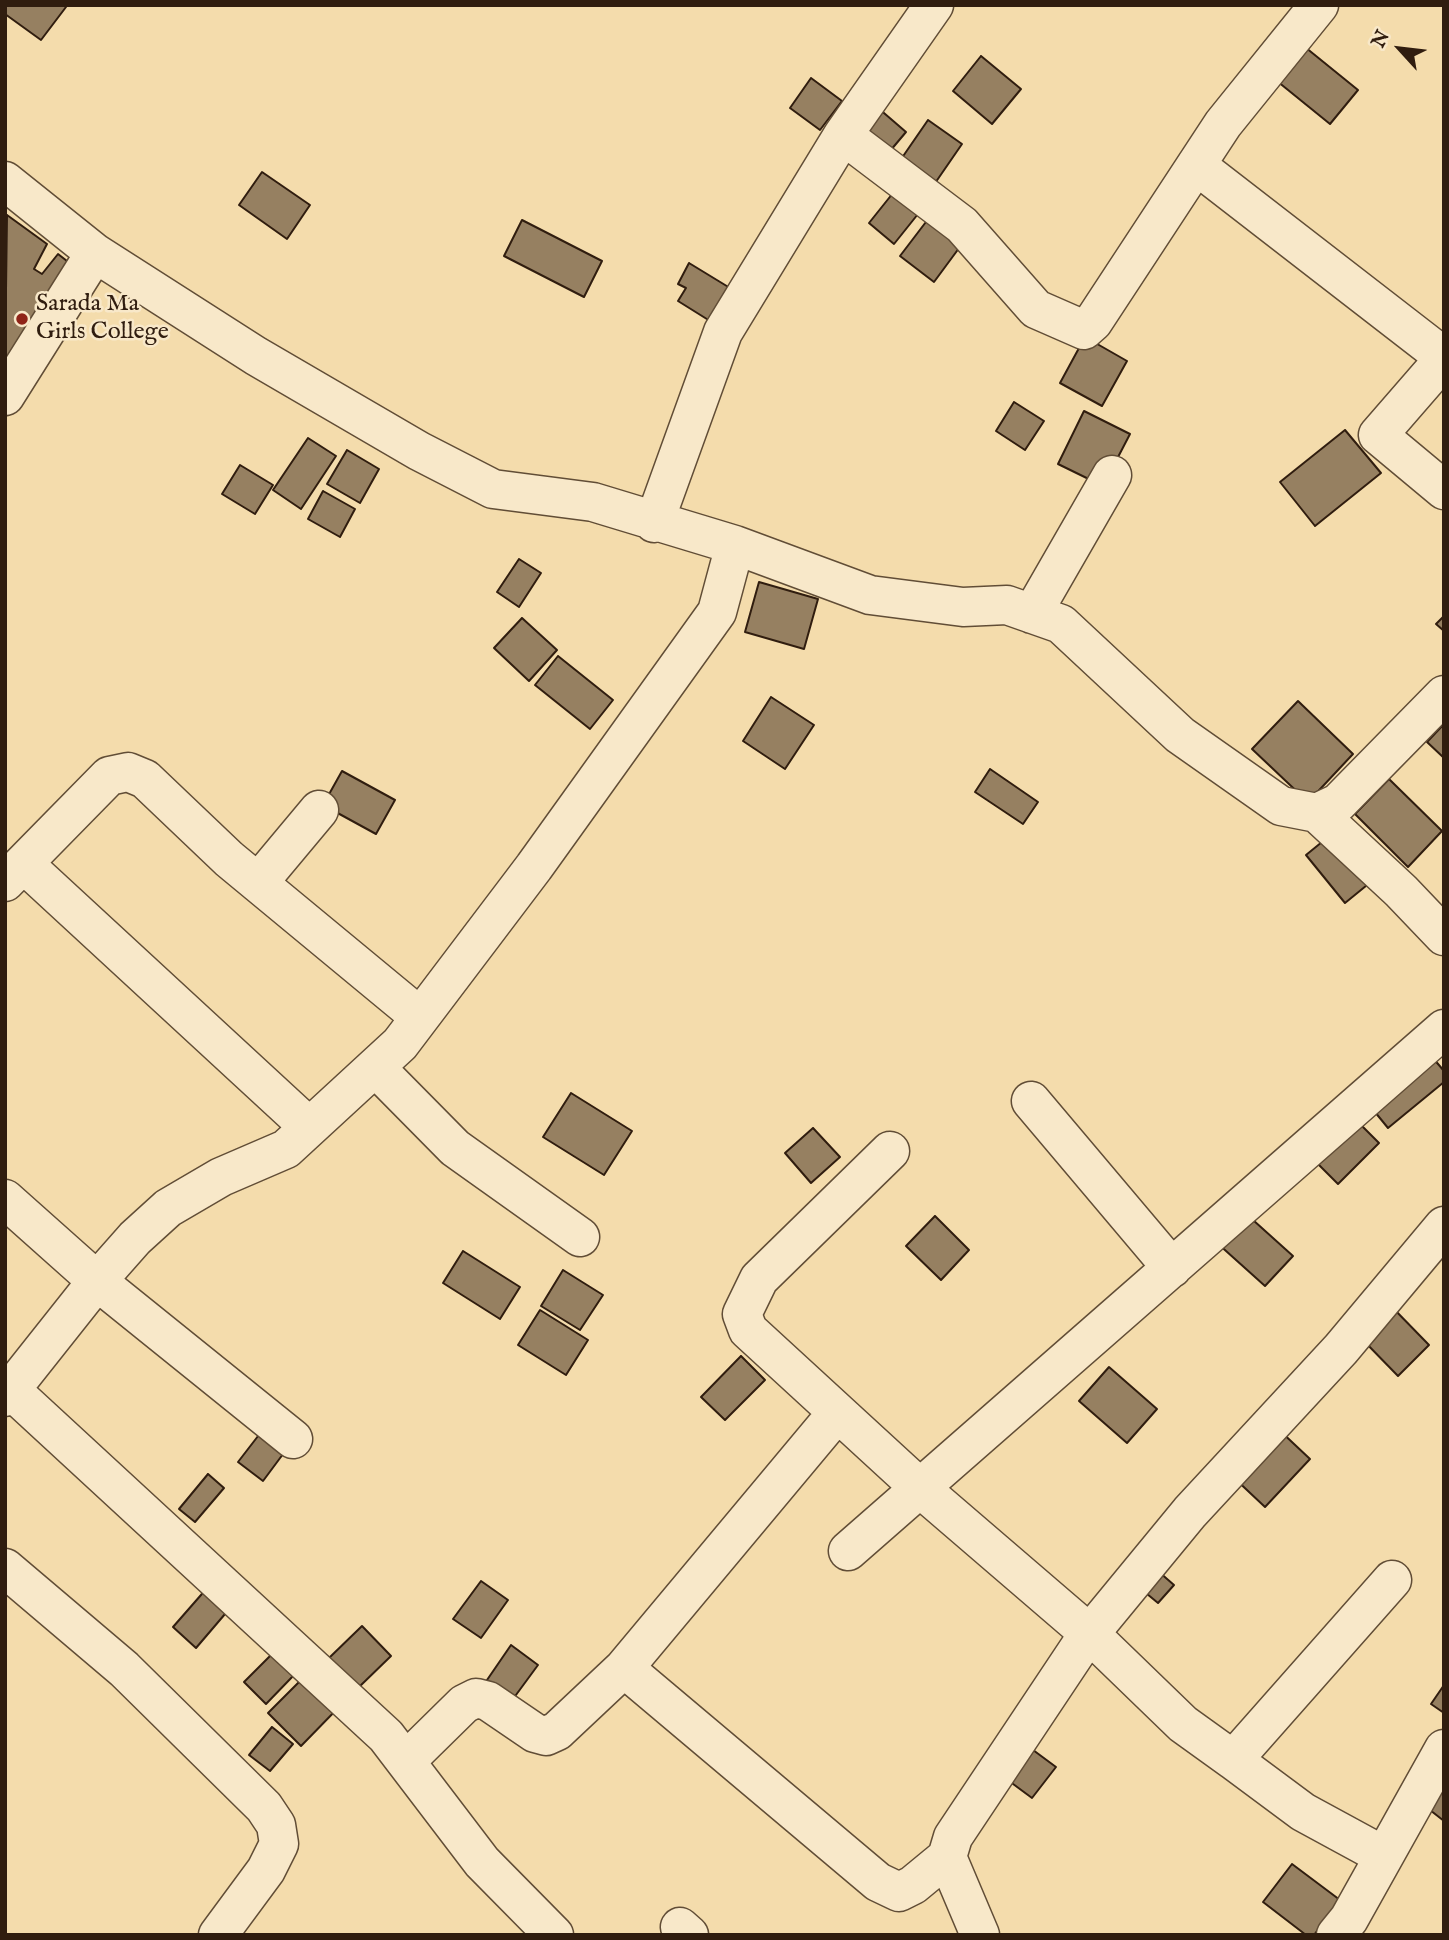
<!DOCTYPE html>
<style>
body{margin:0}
#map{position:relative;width:1449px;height:1940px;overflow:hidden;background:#f4dcac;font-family:"IM FELL English",serif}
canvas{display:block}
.frame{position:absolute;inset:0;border:7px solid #301d0f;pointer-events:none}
.north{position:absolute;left:1365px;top:14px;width:70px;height:70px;-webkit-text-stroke:5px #f8e8c9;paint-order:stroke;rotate:297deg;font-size:19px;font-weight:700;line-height:28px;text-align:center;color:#301d0f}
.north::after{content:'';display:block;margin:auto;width:24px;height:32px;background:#301d0f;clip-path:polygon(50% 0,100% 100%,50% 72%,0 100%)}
</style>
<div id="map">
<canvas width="1449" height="1940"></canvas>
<div class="frame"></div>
<div class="north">N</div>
</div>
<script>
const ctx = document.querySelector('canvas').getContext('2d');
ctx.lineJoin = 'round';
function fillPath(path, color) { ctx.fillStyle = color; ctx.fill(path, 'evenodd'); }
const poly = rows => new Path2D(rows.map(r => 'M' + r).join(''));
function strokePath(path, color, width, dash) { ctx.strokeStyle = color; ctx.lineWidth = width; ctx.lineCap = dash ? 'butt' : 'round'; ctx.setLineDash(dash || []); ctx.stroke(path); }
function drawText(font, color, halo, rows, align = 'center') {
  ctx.font = font + ' "IM FELL English",serif'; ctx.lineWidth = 5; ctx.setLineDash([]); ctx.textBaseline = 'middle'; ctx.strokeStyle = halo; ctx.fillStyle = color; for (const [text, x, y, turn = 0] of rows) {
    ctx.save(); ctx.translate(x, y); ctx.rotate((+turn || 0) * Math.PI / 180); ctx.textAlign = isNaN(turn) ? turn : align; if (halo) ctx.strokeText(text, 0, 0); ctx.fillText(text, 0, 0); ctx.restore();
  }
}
const building = poly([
 [5,5,63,5,66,7,41,40,5,14,5,5],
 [1300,43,1358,90,1330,124,1272,77,1300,43],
 [981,56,1021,89,992,124,953,91,981,56],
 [811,78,842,101,820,130,790,108,811,78],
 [877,107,906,132,885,157,855,131,877,107],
 [928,120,962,144,931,189,897,165,928,120],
 [262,172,310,205,287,239,239,205,262,172],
 [901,183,926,204,894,244,869,223,901,183],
 [932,214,965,240,934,282,900,256,932,214],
 [7,215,47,244,34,269,42,274,58,254,76,268,5,364,7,215],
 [522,220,602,261,584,297,504,256,522,220],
 [689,263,730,288,710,321,678,301,686,288,678,284,689,263],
 [1085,337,1127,361,1102,406,1060,383,1085,337],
 [1014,402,1044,421,1025,450,996,431,1014,402],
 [1084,411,1130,434,1103,486,1058,464,1084,411],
 [1345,430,1381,473,1315,526,1280,482,1345,430],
 [308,438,336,456,301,509,273,490,308,438],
 [347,450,379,469,360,503,327,484,347,450],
 [240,465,273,485,255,514,222,494,240,465],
 [323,491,355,509,340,537,308,519,323,491],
 [519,559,541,573,519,607,497,592,519,559],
 [759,582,818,599,804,649,745,632,759,582],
 [1444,616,1444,631,1436,624,1444,616],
 [522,618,557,650,529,681,494,648,522,618],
 [558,656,613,700,590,729,535,685,558,656],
 [771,697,814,725,785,769,743,741,771,697],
 [1298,701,1353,754,1308,802,1252,749,1298,701],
 [1444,724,1444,758,1427,742,1444,724],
 [990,769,1038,802,1023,824,975,792,990,769],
 [342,771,395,800,376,834,323,805,342,771],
 [1389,779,1442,831,1408,867,1355,814,1389,779],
 [1333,833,1372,881,1345,903,1306,855,1333,833],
 [1427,1051,1444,1071,1444,1082,1388,1128,1366,1101,1427,1051],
 [571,1093,632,1131,604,1175,543,1137,571,1093],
 [1355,1119,1379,1143,1338,1184,1314,1160,1355,1119],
 [813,1128,840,1157,811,1183,785,1153,813,1128],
 [1243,1211,1293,1256,1265,1286,1216,1242,1243,1211],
 [935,1216,969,1250,941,1280,906,1246,935,1216],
 [463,1251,520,1287,500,1319,443,1283,463,1251],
 [563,1270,603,1295,580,1330,541,1306,563,1270],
 [1391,1306,1429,1345,1398,1376,1360,1337,1391,1306],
 [540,1310,588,1340,566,1375,518,1345,540,1310],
 [741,1356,765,1380,725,1420,701,1397,741,1356],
 [1109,1367,1157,1409,1127,1443,1079,1401,1109,1367],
 [265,1427,289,1446,263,1481,238,1462,265,1427],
 [1276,1427,1310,1459,1265,1507,1231,1475,1276,1427],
 [208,1474,224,1488,195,1522,179,1509,208,1474],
 [1151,1565,1174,1585,1158,1603,1135,1584,1151,1565],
 [481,1581,508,1600,481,1638,453,1619,481,1581],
 [208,1587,231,1607,196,1648,173,1627,208,1587],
 [362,1626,391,1656,358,1688,329,1658,362,1626],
 [511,1645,538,1665,513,1699,487,1680,511,1645],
 [273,1653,294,1675,266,1704,244,1682,273,1653],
 [309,1672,341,1705,301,1746,268,1713,309,1672],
 [1444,1685,1444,1713,1431,1704,1444,1685],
 [272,1727,293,1744,270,1771,249,1755,272,1727],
 [1029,1747,1056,1767,1032,1798,1005,1778,1029,1747],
 [1444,1776,1444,1821,1421,1803,1444,1776],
 [1292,1864,1340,1900,1314,1935,1306,1935,1263,1902,1292,1864]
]);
fillPath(building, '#968061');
strokePath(building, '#301d0f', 2);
const minor = poly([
 [934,5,843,135,962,225,1036,309,1084,330,1093,322,1223,124,1319,5],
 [1196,165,1444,357],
 [5,181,95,253,256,356,419,451,493,489,593,502,735,545,870,595,963,607,1007,605,1061,624,1180,735,1281,806,1317,813,1338,803,1444,695],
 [1444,359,1378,435,1444,490],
 [5,396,95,253],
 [654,523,723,332,843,135],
 [1032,614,1112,475],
 [1317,813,1401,891,1444,936],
 [24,864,309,1127],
 [5,882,109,776,128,772,145,779,229,859,420,1017],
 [258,883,319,810],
 [375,1067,455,1148,580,1237],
 [1031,1101,1172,1268],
 [890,1151,759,1279,742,1314,748,1330,920,1488,1091,1635,1183,1724,1233,1760,1392,1580],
 [5,1199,97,1281,293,1439],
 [12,1391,386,1736,482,1862,554,1935],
 [5,1397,97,1281,135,1238,168,1208,221,1177,286,1149,400,1044,534,867,717,612,735,545],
 [848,1551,1444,1029],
 [5,1568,124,1669,264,1807,276,1825,279,1844,266,1870,218,1935],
 [624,1668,878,1882,899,1892,913,1885,947,1857],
 [1233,1760,1303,1812,1384,1856],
 [406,1761,464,1704,476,1698,488,1701,535,1733,546,1736,557,1731,624,1668,837,1413],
 [680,1927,689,1935],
 [980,1935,947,1857,953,1837,1083,1642,1190,1512,1341,1349,1444,1226],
 [1336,1935,1349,1919,1444,1749]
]);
strokePath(minor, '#614d36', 41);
strokePath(minor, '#f8e8c9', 38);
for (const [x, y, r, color] of [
 [22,319,7,"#8f2418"]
]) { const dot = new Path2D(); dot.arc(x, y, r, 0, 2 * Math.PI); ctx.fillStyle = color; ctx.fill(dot); strokePath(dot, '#f8e8c9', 2.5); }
drawText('24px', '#301d0f', '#f8e8c9', [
 ["Sarada Ma",36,305],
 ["Girls College",36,333]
], 'left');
</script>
